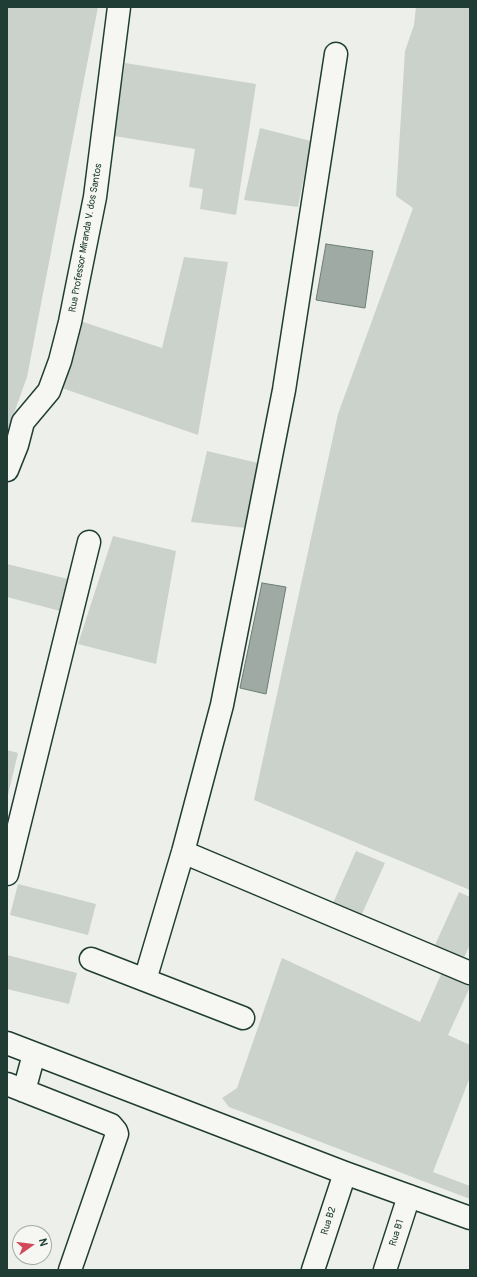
<!DOCTYPE html>
<style>
body{margin:0}
#map{position:relative;width:477px;height:1277px;overflow:hidden;background:#edefea;font-family:Pangolin,sans-serif}
canvas{display:block}
.frame{position:absolute;inset:0;border:8px solid #1f3d34;pointer-events:none}
.north{position:absolute;left:12px;top:1225px;width:40px;height:40px;box-sizing:border-box;background:#f6f6f2;border:1px solid #a0aca6;border-radius:50%;rotate:76deg;font-size:11px;font-weight:700;line-height:16px;text-align:center;color:#1f3d34}
.north::after{content:'';display:block;margin:auto;width:14px;height:18px;background:#d1495b;clip-path:polygon(50% 0,100% 100%,50% 72%,0 100%)}
</style>
<div id="map">
<canvas width="477" height="1277"></canvas>
<div class="frame"></div>
<div class="north">N</div>
</div>
<script>
const ctx = document.querySelector('canvas').getContext('2d');
ctx.lineJoin = 'round';
function fillPath(path, color) { ctx.fillStyle = color; ctx.fill(path, 'evenodd'); }
const poly = rows => new Path2D(rows.map(r => 'M' + r).join(''));
function strokePath(path, color, width, dash) { ctx.strokeStyle = color; ctx.lineWidth = width; ctx.lineCap = dash ? 'butt' : 'round'; ctx.setLineDash(dash || []); ctx.stroke(path); }
function drawText(font, color, halo, rows, align = 'center') {
  ctx.font = font + ' Pangolin,sans-serif'; ctx.lineWidth = 3; ctx.setLineDash([]); ctx.textBaseline = 'middle'; ctx.strokeStyle = halo; ctx.fillStyle = color; for (const [text, x, y, turn = 0] of rows) {
    ctx.save(); ctx.translate(x, y); ctx.rotate((+turn || 0) * Math.PI / 180); ctx.textAlign = isNaN(turn) ? turn : align; if (halo) ctx.strokeText(text, 0, 0); ctx.fillText(text, 0, 0); ctx.restore();
  }
}
fillPath(poly([
 [7,7,98,7,27,377,7,433],
 [416,7,470,7,470,890,254,800,338,414,413,208,396,196,405,51,414,25],
 [125,63,256,84,236,215,200,209,203,189,189,187,195,149,114,136],
 [260,128,311,141,298,207,244,200],
 [184,257,228,262,198,435,59,387,80,321,162,348],
 [207,451,258,463,246,528,191,522],
 [113,536,176,551,156,664,78,644],
 [7,564,68,579,60,611,7,597],
 [7,750,18,753,7,799],
 [356,851,385,863,361,916,333,903],
 [18,884,96,904,88,935,10,915],
 [459,892,470,897,470,944,464,958,435,945],
 [7,955,77,973,69,1004,7,989],
 [282,958,420,1022,443,970,470,982,470,987,448,1035,470,1045,470,1077,433,1172,470,1186,470,1199,229,1107,222,1098,237,1088]
]), '#cbd2cc');
const water = poly([
 [326,244,373,251,365,308,316,300,326,244],
 [262,583,286,587,266,694,240,688,262,583]
]);
fillPath(water, '#9faaa4');
strokePath(water, '#6c7e77', 1);
const minor = poly([
 [7,470,17,445,23,422,49,391,60,361,70,322,95,197,119,7],
 [183,852,470,973],
 [7,874,89,542],
 [91,959,243,1018],
 [145,980,183,852,222,705,284,390,336,54],
 [7,1043,345,1173,470,1218],
 [7,1084,111,1125,116,1131,117,1134,70,1270],
 [24,1091,34,1054],
 [313,1270,345,1173],
 [385,1270,409,1196]
]);
strokePath(minor, '#1f3d34', 25);
strokePath(minor, '#f6f6f2', 22);
drawText('10px', '#1f3d34', '#f6f6f2', [
 ["Rua Professor Miranda V. dos Santos",86,238,-80],
 ["Rua B2",329,1221,-72],
 ["Rua B1",397,1233,-72]
]);
</script>
